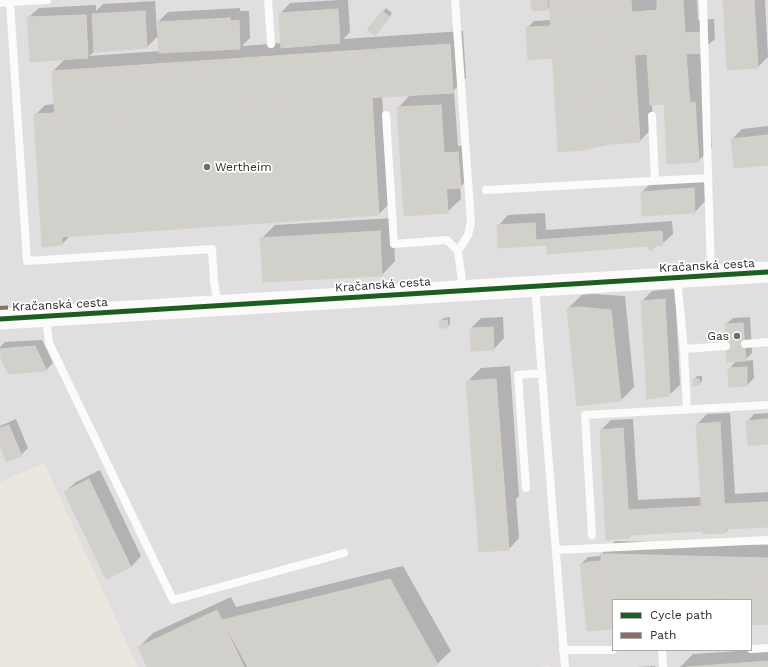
<!DOCTYPE html>
<meta charset="utf-8">
<style>
body{margin:0}
#map{position:relative;width:768px;height:667px;overflow:hidden;background:#eae7df;font-family:"Work Sans",sans-serif}
canvas{display:block}
.legend{position:absolute;left:612px;top:599px;width:140px;height:52px;box-sizing:border-box;background:#fff;border:1px solid #aaa;margin:0;padding:5px 7px;list-style:none;font-size:12px;color:#2b2b2b}
.legend li{display:flex;align-items:center;gap:8px;height:20px}
.legend b{width:20px;border:1px solid #aaa}
</style>
<div id="map">
<canvas width="768" height="667"></canvas>
<ul class="legend">
<li><b style="height:5px;background:#1b5e20"></b>Cycle path</li>
<li><b style="height:5px;background:#8d6e63"></b>Path</li>
</ul>
</div>
<script>
const ctx = document.querySelector('canvas').getContext('2d');
ctx.lineJoin = 'round';
function fillPath(path, color) { ctx.fillStyle = color; ctx.fill(path, 'evenodd'); }
const poly = rows => new Path2D(rows.map(r => 'M' + r).join(''));
function strokePath(path, color, width, dash) { ctx.strokeStyle = color; ctx.lineWidth = width; ctx.lineCap = dash ? 'butt' : 'round'; ctx.setLineDash(dash || []); ctx.stroke(path); }
function drawText(font, color, halo, rows, align = 'center') {
  ctx.font = font + ' "Work Sans",sans-serif'; ctx.lineWidth = 3.5; ctx.setLineDash([]); ctx.textBaseline = 'middle'; ctx.strokeStyle = halo; ctx.fillStyle = color; for (const [text, x, y, turn = 0] of rows) {
    ctx.save(); ctx.translate(x, y); ctx.rotate((+turn || 0) * Math.PI / 180); ctx.textAlign = isNaN(turn) ? turn : align; if (halo) ctx.strokeText(text, 0, 0); ctx.fillText(text, 0, 0); ctx.restore();
  }
}
fillPath(poly([
 [0,0,768,0,768,667,551,667,551,665,538,667,138,667,44,463,0,482],
 [613,600,751,600,751,650,613,650]
]), '#e0dedf');
fillPath(poly([
 [339,0,348,0,350,32,343,39,463,31,466,78,452,92,454,92,458,146,465,145,467,180,460,187,461,199,447,212,398,108,411,94,382,96,389,204,379,214,71,235,62,244,43,246,35,115,45,105,55,104,53,71,65,59,28,18,39,8,96,5,96,11,103,4,155,1,157,31,159,31,158,22,168,12,240,8,240,11,249,11,250,38,242,46,282,43,280,14,290,3],
 [159,35,160,51,89,56,95,51,147,47],
 [532,0,697,0,698,20,714,19,715,39,700,52,703,90,708,89,712,148,698,161,664,103,652,104,653,127,640,141,553,57,527,28,534,21,551,20,550,6,547,9],
 [724,0,765,0,768,57,758,67],
 [386,8,392,13,378,32,369,30],
 [768,126,768,164,732,139,742,129],
 [704,178,705,201,695,212,643,215,642,192,652,182],
 [545,213,546,230,672,221,673,234,662,244,657,245,653,249,648,245,547,244,498,226,508,215],
 [393,218,395,261,382,275,261,239,275,225],
 [675,289,680,385,669,395,642,301,652,291],
 [592,294,625,296,634,387,621,400,568,308,582,295],
 [450,317,450,324,447,327,440,321,444,318],
 [503,317,504,338,494,349,472,350,471,328,481,318],
 [750,317,752,353,744,361,753,360,754,378,747,385,730,386,729,369,737,360,726,324,733,318],
 [42,340,53,363,46,370,0,354,0,347,5,342],
 [510,366,519,496,516,499,519,538,509,549,467,382,481,368],
 [697,376,702,376,702,381,699,384,694,379],
 [730,413,735,494,768,492,768,526,729,528,726,532,703,530,633,534,630,537,601,430,611,420,633,419,638,500,701,497,697,424,707,414],
 [768,413,768,443,748,421,754,414],
 [16,419,28,448,21,455,0,443,0,426],
 [100,470,141,556,131,567,65,492,76,482],
 [615,541,768,545,768,623,751,624,751,600,613,600,613,628,581,564,588,557,598,556,598,557],
 [403,566,451,651,437,664,427,667,149,667,139,647,153,633,231,597,236,607],
 [768,649,768,667,680,667,693,654],
 [655,666,655,667,635,667]
]), '#0003');
const building = poly([
 [531,0,547,0,548,10,532,11,531,0],
 [549,0,573,0,576,42,603,40,600,0,631,0,640,142,610,144,606,84,591,85,591,79,579,80,583,150,558,152,549,0],
 [573,0,600,0,603,40,576,42,573,0],
 [657,0,683,0,685,33,700,32,702,53,686,54,690,103,695,102,699,162,667,164,664,104,650,105,647,54,634,55,632,12,657,10,657,0],
 [723,0,754,0,758,68,727,70,723,0],
 [338,9,340,43,281,48,279,13,338,9],
 [145,11,147,48,94,52,92,14,145,11],
 [382,11,390,17,375,36,367,30,382,11],
 [86,15,88,58,30,62,27,17,86,15],
 [230,18,230,21,239,20,240,49,159,53,157,22,230,18],
 [550,26,553,58,528,60,526,27,550,26],
 [450,44,453,93,384,97,381,53,52,74,52,71,450,44],
 [381,53,384,97,300,103,299,88,284,89,285,104,142,114,141,99,125,100,126,114,55,119,52,74,381,53],
 [591,79,591,85,606,84,610,144,583,150,579,80,591,79],
 [299,88,300,103,372,98,379,215,62,237,62,245,42,247,34,114,54,113,55,119,126,114,125,100,141,99,142,114,285,104,284,89,299,88],
 [441,105,448,213,404,216,397,107,441,105],
 [768,135,768,165,734,168,731,139,768,135],
 [458,152,461,188,446,189,444,153,458,152],
 [694,188,695,213,642,216,641,192,694,188],
 [535,223,536,240,662,231,663,245,653,246,653,250,648,250,647,246,547,254,547,245,498,248,497,225,535,223],
 [380,231,382,276,263,282,260,238,380,231],
 [665,299,670,396,647,399,641,301,665,299],
 [578,307,611,310,621,401,577,406,567,308,578,307],
 [447,320,448,328,440,328,439,321,447,320],
 [743,323,746,361,727,362,725,324,743,323],
 [493,327,494,350,471,351,470,328,493,327],
 [35,346,47,371,8,374,0,356,0,349,35,346],
 [747,367,747,386,729,387,728,368,747,367],
 [496,379,506,510,476,513,466,381,496,379],
 [693,379,699,379,700,385,693,386,693,379],
 [768,419,768,444,748,446,746,421,768,419],
 [720,422,726,533,703,534,696,424,720,422],
 [9,425,22,456,6,462,0,446,0,428,9,425],
 [623,428,630,538,606,540,600,430,623,428],
 [89,479,131,567,106,579,64,492,89,479],
 [768,502,768,527,726,529,725,504,768,502],
 [701,506,702,531,630,535,628,510,701,506],
 [506,510,509,550,479,552,476,513,506,510],
 [601,554,607,554,605,579,607,604,613,603,613,629,598,630,591,562,601,561,601,554],
 [607,554,768,558,768,583,606,579,607,554],
 [591,562,598,630,587,631,580,564,591,562],
 [390,579,438,665,431,667,248,667,222,620,390,579],
 [605,579,768,583,768,593,664,600,613,600,613,603,607,604,605,579],
 [768,593,768,624,751,625,751,600,664,600,768,593],
 [217,610,244,667,147,667,138,647,217,610],
 [768,661,768,667,687,667,768,661]
]);
fillPath(building, '#d2d0ca');
strokePath(building, '#d5d2cc', 1);
strokePath(poly([
 [47,0,10,2,27,261,212,249,214,282,218,305],
 [268,0,271,44],
 [455,0,471,222,468,235,458,251,463,289],
 [703,0,711,275],
 [0,3,10,2],
 [386,115,394,244,447,240,458,251],
 [652,116,655,181],
 [486,190,708,178],
 [677,278,684,349,726,346],
 [535,287,565,667],
 [46,317,49,343,173,600,344,553],
 [745,344,768,342],
 [684,349,687,410],
 [526,488,518,375,542,373],
 [592,535,585,415,768,405],
 [556,550,768,540],
 [751,649,768,648],
 [563,650,613,650],
 [662,650,663,667]
]), '#fcfbfa', 8);
strokePath(poly([
 [0,319,768,272]
]), '#fcfbfa', 21);
strokePath(poly([
 [0,308,16,307]
]), '#8d6e63', 4, [8, 4]);
strokePath(poly([
 [0,319,768,272]
]), '#1b5e20', 5);
for (const [x, y, r, color] of [
 [207,167,4,"#6e6d6a"],
 [737,336,4,"#6e6d6a"]
]) { const dot = new Path2D(); dot.arc(x, y, r, 0, 2 * Math.PI); ctx.fillStyle = color; ctx.fill(dot); strokePath(dot, '#fff', 1.5); }
drawText('12px', '#2b2b2b', '#fff', [
 ["Wertheim",215,167],
 ["Gas",729,336,"right"]
], 'left');
drawText('12px', '#2b2b2b', '#fff', [
 ["Kračanská cesta",707,266,-3],
 ["Kračanská cesta",383,285,-4],
 ["Kračanská cesta",60,305,-3]
]);
</script>
